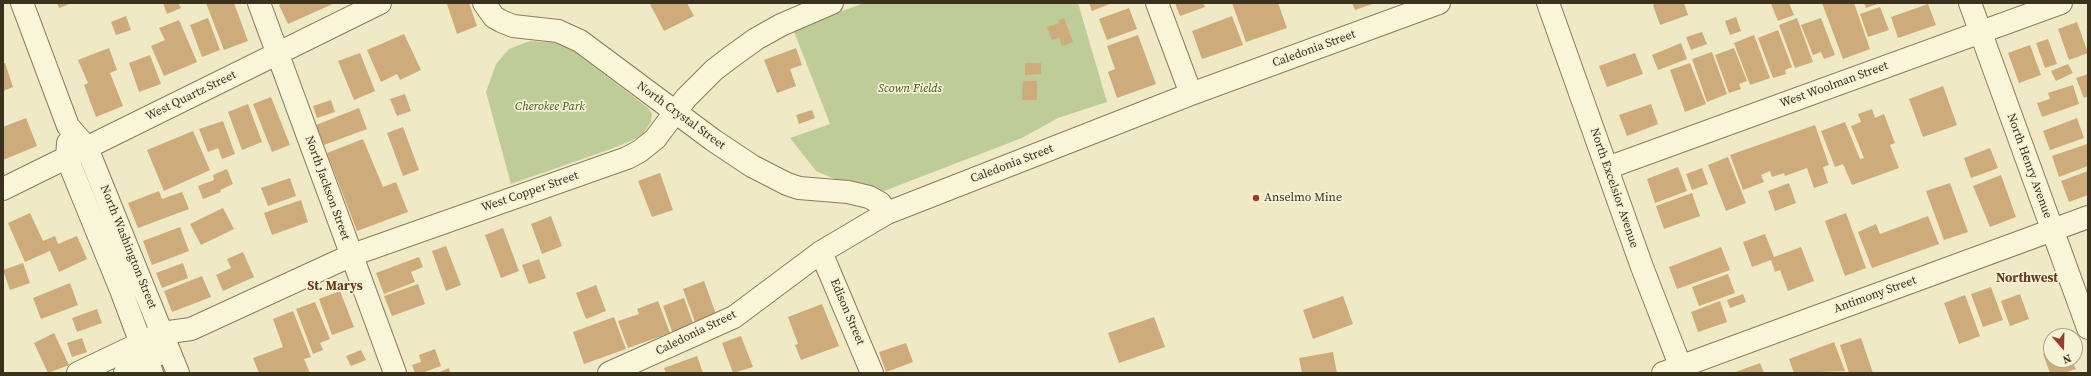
<!DOCTYPE html>
<style>
body{margin:0}
#map{position:relative;width:2091px;height:376px;overflow:hidden;background:#efeac5;font-family:"Source Serif 4",serif}
canvas{display:block}
.frame{position:absolute;inset:0;border:4px solid #3a311f;pointer-events:none}
.north{position:absolute;left:2043px;top:328px;width:40px;height:40px;box-sizing:border-box;background:#f6f2d5;border:1px solid #aba58c;border-radius:50%;rotate:160deg;font-size:11px;font-weight:700;line-height:16px;text-align:center;color:#3a311f}
.north::after{content:'';display:block;margin:auto;width:14px;height:18px;background:#9a3c2a;clip-path:polygon(50% 0,100% 100%,50% 72%,0 100%)}
</style>
<div id="map">
<canvas width="2091" height="376"></canvas>
<div class="frame"></div>
<div class="north">N</div>
</div>
<script>
const ctx = document.querySelector('canvas').getContext('2d');
ctx.lineJoin = 'round';
function fillPath(path, color) { ctx.fillStyle = color; ctx.fill(path, 'evenodd'); }
const poly = rows => new Path2D(rows.map(r => 'M' + r).join(''));
function strokePath(path, color, width, dash) { ctx.strokeStyle = color; ctx.lineWidth = width; ctx.lineCap = dash ? 'butt' : 'round'; ctx.setLineDash(dash || []); ctx.stroke(path); }
function drawText(font, color, halo, rows, align = 'center') {
  ctx.font = font + ' "Source Serif 4",serif'; ctx.lineWidth = 3.5; ctx.setLineDash([]); ctx.textBaseline = 'middle'; ctx.strokeStyle = halo; ctx.fillStyle = color; for (const [text, x, y, turn = 0] of rows) {
    ctx.save(); ctx.translate(x, y); ctx.rotate((+turn || 0) * Math.PI / 180); ctx.textAlign = isNaN(turn) ? turn : align; if (halo) ctx.strokeText(text, 0, 0); ctx.fillText(text, 0, 0); ctx.restore();
  }
}
fillPath(poly([
 [864,3,1078,3,1107,102,1058,118,1022,138,884,191,851,186,816,171,790,138,830,124,793,29],
 [530,41,563,43,648,108,652,114,651,122,643,134,633,140,611,149,511,184,486,92,496,64,509,49]
]), '#becd98');
fillPath(poly([
 [57,3,72,3,59,8],
 [163,3,178,3,181,8,167,14],
 [206,3,234,3,248,41,224,50],
 [282,3,335,3,288,24,279,5],
 [449,3,469,3,477,26,457,34,447,4],
 [652,3,687,3,694,16,664,31,650,4],
 [1089,3,1112,3,1092,11],
 [1175,3,1203,3,1205,7,1180,16],
 [1232,3,1278,3,1287,28,1246,42],
 [1352,3,1375,3,1355,10],
 [1657,3,1684,3,1688,15,1660,25,1653,5],
 [1775,3,1789,3,1794,15,1778,21,1771,4],
 [1822,3,1854,3,1870,49,1843,59],
 [1864,3,1880,3,1866,8],
 [1928,4,1936,25,1898,38,1891,17],
 [1880,7,1889,30,1868,37,1860,14],
 [1129,8,1137,29,1107,40,1099,19],
 [126,16,131,30,116,35,111,22],
 [1232,16,1243,45,1202,59,1192,31],
 [1736,17,1741,31,1730,35,1725,21],
 [208,18,220,50,202,57,190,25],
 [1064,18,1073,42,1062,46,1059,38,1052,40,1047,27,1059,23,1058,20],
 [1797,18,1813,62,1795,68,1779,25],
 [1821,18,1835,55,1824,59,1821,52,1813,55,1801,25],
 [179,20,197,62,164,76,151,46,165,40,159,28],
 [2077,22,2088,53,2069,60,2058,29],
 [1778,30,1792,67,1785,70,1786,74,1773,78,1758,38],
 [1702,32,1707,44,1691,50,1686,37],
 [404,34,421,70,400,80,397,74,381,82,367,50],
 [1138,35,1156,84,1117,98,1108,72,1115,69,1107,46],
 [1754,35,1770,78,1750,85,1734,43],
 [2048,39,2057,64,2045,68,2036,43],
 [1681,43,1687,59,1658,70,1652,55],
 [2030,45,2041,75,2019,83,2008,53],
 [109,48,117,70,110,73,123,106,96,117,84,85,88,83,78,60],
 [796,48,802,65,790,69,796,86,777,93,764,60],
 [1734,48,1747,81,1739,84,1741,89,1729,93,1715,55],
 [1712,52,1727,94,1707,102,1692,59],
 [360,53,375,91,354,100,338,61],
 [1635,53,1643,74,1607,87,1599,66],
 [150,55,161,84,139,92,129,63],
 [3,63,5,63,13,87,3,91],
 [1025,63,1041,63,1041,74,1025,75],
 [1690,63,1706,104,1685,112,1670,70],
 [2068,64,2073,73,2056,81,2051,71],
 [2088,74,2088,96,2084,98,2076,78],
 [1023,81,1037,81,1037,100,1022,100],
 [2073,85,2079,104,2042,117,2037,103,2050,99,2048,93],
 [1943,86,1957,125,1923,137,1909,99],
 [405,94,411,111,397,116,390,99],
 [271,97,290,145,272,152,253,104],
 [331,100,335,112,317,118,313,106],
 [248,104,262,142,242,150,228,112],
 [1651,104,1658,124,1627,136,1619,115],
 [359,108,367,129,324,145,316,125],
 [1872,109,1875,118,1884,114,1895,143,1890,145,1899,168,1852,185,1843,164,1835,167,1821,131,1845,122,1860,159,1864,158,1851,126,1861,122,1858,114],
 [812,110,815,118,799,124,796,115],
 [26,118,37,146,3,160,3,127],
 [2077,118,2084,138,2050,150,2043,131],
 [223,121,235,154,222,159,218,148,208,152,199,129],
 [1815,125,1829,165,1823,167,1828,183,1814,188,1807,168,1785,176,1784,173,1772,177,1770,171,1761,175,1764,182,1743,190,1730,155],
 [403,127,419,170,403,176,387,133],
 [193,131,210,170,164,191,147,150],
 [363,139,383,187,396,182,408,212,357,231,327,153],
 [2087,144,2088,166,2059,177,2052,156],
 [1990,148,1998,168,1971,178,1964,158],
 [1728,157,1746,203,1726,211,1708,165],
 [1678,167,1687,191,1655,203,1647,179],
 [1702,168,1708,184,1692,190,1686,174],
 [227,169,233,184,220,190,221,192,203,199,198,186,214,180,213,175],
 [2088,171,2088,195,2069,202,2061,181],
 [660,173,673,210,652,217,638,181],
 [2001,175,2016,217,1990,227,1973,186],
 [290,178,296,196,268,206,261,188],
 [1789,183,1796,203,1775,211,1768,191],
 [1950,183,1968,232,1944,240,1926,191],
 [159,191,162,199,182,192,189,209,138,228,128,203],
 [1692,193,1700,216,1664,229,1656,206],
 [301,200,308,222,272,235,264,213],
 [223,208,234,229,201,245,190,224],
 [30,213,43,241,55,236,58,244,77,236,87,259,59,272,50,251,25,262,8,223],
 [1846,213,1866,268,1845,276,1825,221],
 [551,216,562,246,542,254,531,224],
 [1928,216,1939,244,1872,268,1858,232,1876,224,1880,234],
 [180,227,189,251,152,265,143,241],
 [503,228,519,271,501,278,485,235],
 [1765,234,1774,257,1801,247,1814,281,1788,291,1780,270,1775,272,1771,260,1752,267,1743,242],
 [446,246,461,285,446,291,432,251],
 [1721,247,1730,270,1677,289,1669,267],
 [243,252,254,277,223,291,216,275,231,268,227,259],
 [419,257,423,267,411,272,415,282,384,294,376,273],
 [539,259,546,278,529,284,522,265],
 [23,263,30,283,10,290,3,270],
 [183,263,188,278,162,288,156,273],
 [1728,274,1735,293,1699,306,1692,287],
 [202,276,211,297,172,312,164,291],
 [704,281,716,314,695,322,683,289],
 [70,283,78,305,41,319,33,298],
 [418,284,425,304,392,316,384,296],
 [596,285,606,311,586,319,576,293],
 [1991,287,2003,320,1983,327,1971,294],
 [340,291,354,327,332,335,319,299],
 [1743,294,1746,302,1730,308,1727,300],
 [2020,294,2029,319,2010,326,2001,301],
 [1965,295,1980,336,1959,344,1944,303],
 [1343,296,1353,324,1313,339,1303,310],
 [684,298,694,326,673,334,663,306],
 [658,301,670,333,628,348,618,321,639,314,637,309],
 [1720,301,1727,322,1698,332,1691,312],
 [315,302,330,339,320,343,323,350,313,354,296,309],
 [822,304,839,346,801,360,795,345,798,344,788,317],
 [97,309,102,323,77,332,72,318],
 [293,311,311,357,304,359,310,373,259,373,253,358,283,347,273,319],
 [614,317,626,349,584,364,573,332],
 [1154,317,1165,347,1119,363,1108,333],
 [54,333,69,365,48,373,34,343],
 [741,336,753,367,733,373,722,343],
 [82,338,87,352,72,357,67,343],
 [1861,338,1873,373,1849,373,1840,345],
 [1834,342,1845,371,1794,373,1789,359],
 [906,343,913,362,886,372,879,352],
 [435,349,441,366,422,373,415,373,412,365,421,362,419,355],
 [361,350,366,360,351,366,346,356],
 [2051,351,2051,360,2072,360,2076,369,2064,373,2050,373,2043,354],
 [1333,352,1337,373,1302,373,1299,358],
 [697,356,703,373,666,373,664,368],
 [1760,363,1764,373,1733,373],
 [449,368,450,373,437,373]
]), '#cdab7a');
const minor = poly([
 [22,3,68,126,87,148,178,373],
 [259,3,395,373],
 [484,3,494,17,501,21,513,26,558,31,580,41,713,140,752,166,787,184,799,188,848,192,869,197,880,203,887,213],
 [1157,3,1191,94],
 [1548,3,1642,267,1683,373],
 [1970,3,2088,328],
 [68,143,67,158,121,290,152,373],
 [1607,168,2061,3],
 [3,189,380,3],
 [821,252,872,373],
 [78,373,162,333,191,329,352,255,627,158,640,151,655,139,686,98,714,70,731,57,756,39,781,25,832,3],
 [125,373,147,359,159,354],
 [609,373,734,317,821,252,887,213,1191,94,1439,3],
 [1663,373,2088,217]
]);
strokePath(minor, '#8a7c5b', 24);
strokePath(minor, '#f9f5d8', 22);
for (const [x, y, r, color] of [
 [1256,198,4,"#9a3c2a"]
]) { const dot = new Path2D(); dot.arc(x, y, r, 0, 2 * Math.PI); ctx.fillStyle = color; ctx.fill(dot); strokePath(dot, '#f6f2d5', 1.5); }
drawText('12px', '#3a311f', '#f6f2d5', [
 ["Caledonia Street",1314,49,-20],
 ["West Woolman Street",1834,85,-20],
 ["West Quartz Street",191,96,-26],
 ["North Crystal Street",681,116,36],
 ["Caledonia Street",1012,164,-21],
 ["North Henry Avenue",2029,166,70],
 ["North Jackson Street",327,188,70],
 ["North Excelsior Avenue",1614,188,71],
 ["West Copper Street",530,192,-19],
 ["North Washington Street",128,247,68],
 ["Antimony Street",1875,295,-20],
 ["Edison Street",847,312,67],
 ["Caledonia Street",696,333,-26]
]);
drawText('italic 12px', '#425725', '#f6f2d5', [
 ["Scown Fields",910,89],
 ["Cherokee Park",550,107]
]);
drawText('12px', '#3a311f', '#f6f2d5', [
 ["Anselmo Mine",1264,198]
], 'left');
drawText('bold 13px', '#673a1d', '#f6f2d5', [
 ["Northwest",2027,279],
 ["St. Marys",335,287]
]);
</script>
